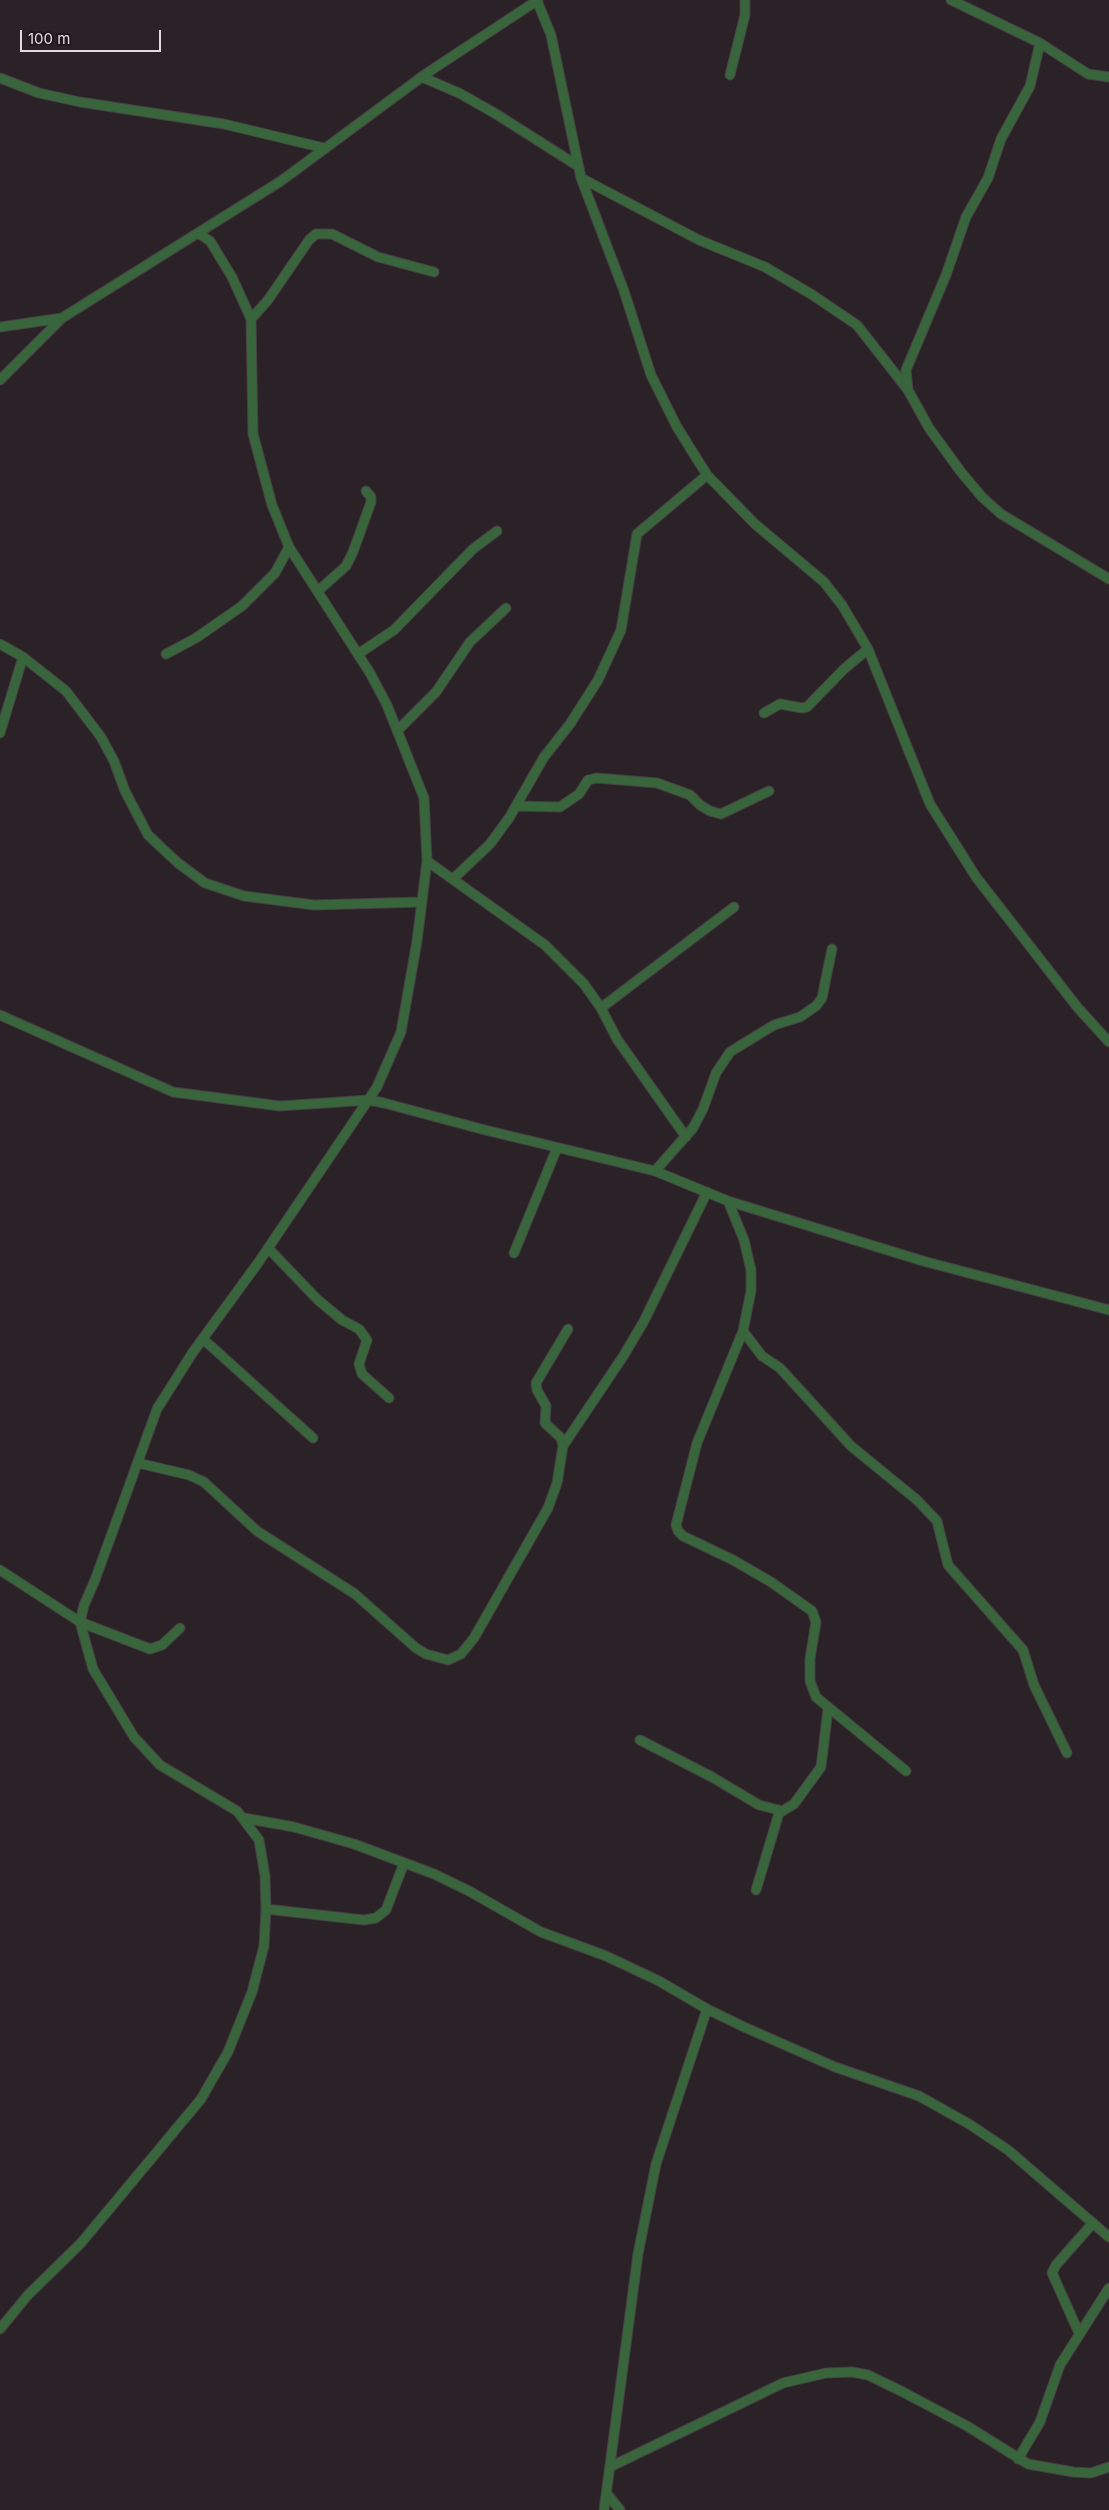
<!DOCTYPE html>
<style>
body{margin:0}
#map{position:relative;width:1109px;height:2510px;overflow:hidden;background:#2a2227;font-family:Inter,sans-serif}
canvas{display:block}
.scale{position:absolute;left:20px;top:30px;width:141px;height:22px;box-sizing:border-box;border:2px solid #e0dade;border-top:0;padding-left:6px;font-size:15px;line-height:18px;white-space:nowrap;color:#e0dade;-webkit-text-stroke:4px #20181e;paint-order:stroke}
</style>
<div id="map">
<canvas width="1109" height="2510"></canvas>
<div class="scale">100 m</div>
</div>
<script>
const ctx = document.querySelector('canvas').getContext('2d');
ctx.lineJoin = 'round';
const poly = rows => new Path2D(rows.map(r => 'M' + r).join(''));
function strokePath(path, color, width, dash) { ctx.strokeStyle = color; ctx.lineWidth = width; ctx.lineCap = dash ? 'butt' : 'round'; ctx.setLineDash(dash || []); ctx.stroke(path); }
const minor = poly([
 [951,0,1040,43,1088,74,1109,77],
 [537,1,551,35,581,178,624,291,651,375,677,427,707,475,755,524,824,582,842,605,868,649,930,804,976,877,1078,1008,1109,1042],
 [730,75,745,15,745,0],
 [422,77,461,94,496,114,578,166],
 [0,78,39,93,80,102,224,124,324,148],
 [581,178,699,240,765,267,811,294,857,325,908,390,929,428,961,472,982,497,1001,514,1109,579],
 [251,319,268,300,309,240,316,234,332,234,378,257,434,272],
 [0,327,62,318],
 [0,380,62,318,281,181,427,73,538,0],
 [908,390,906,370,946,275,966,217,988,178,1001,139,1030,86,1040,43],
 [318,591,346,566,353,552,371,502,371,497,366,491],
 [0,644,23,657,66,691,101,737,114,761,125,791,148,835,178,863,205,883,244,896,314,905,422,902],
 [166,654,196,638,242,606,275,573,289,547],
 [358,654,394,630,473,549,497,531],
 [764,713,780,704,802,708,807,707,844,669,868,649],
 [397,731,436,692,470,642,506,608],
 [0,733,23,657],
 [516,806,560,807,579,794,588,780,597,778,657,783,690,795,700,805,710,811,721,814,769,791],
 [427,861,545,945,584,984,601,1008,617,1039,686,1137],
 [453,879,490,844,509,818,544,757,570,724,598,680,621,630,637,534,707,475],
 [601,1008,734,907],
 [0,1015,173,1092,280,1106,369,1100,384,1103,485,1130,655,1171,728,1201,923,1261,1109,1310],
 [655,1171,693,1128,703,1109,716,1073,730,1052,774,1025,800,1017,816,1006,822,998,832,949],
 [728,1201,744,1240,751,1270,751,1291,743,1331,697,1443,676,1525,678,1531,683,1536,733,1560,771,1582,812,1611,816,1622,810,1659,810,1681,816,1697,906,1771],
 [268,1248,318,1300,342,1320,359,1329,367,1340,359,1364,362,1374,389,1398],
 [514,1253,557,1148],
 [743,1331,762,1356,780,1368,851,1446,917,1500,937,1521,948,1565,1023,1650,1034,1685,1067,1753],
 [203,1339,313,1438],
 [563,1446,624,1355,644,1321,707,1192],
 [138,1463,189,1475,204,1482,257,1531,355,1594,416,1648,426,1654,448,1660,461,1654,474,1638,548,1508,557,1483,563,1446,561,1438,545,1423,546,1406,537,1390,536,1383,568,1329],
 [0,1570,80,1622,150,1649,162,1645,180,1628],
 [640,1740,712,1777,759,1805,783,1811],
 [244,1818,294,1827,354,1844,434,1874,469,1891,541,1932,606,1956,659,1981,707,2009,744,2027,835,2067,919,2096,969,2124,1008,2150,1109,2237],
 [756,1890,779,1813,794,1804,821,1767,828,1709],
 [266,1909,364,1920,376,1918,386,1910,404,1863],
 [0,2329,28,2295,81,2243,201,2099,228,2052,252,1992,264,1946,266,1909,265,1876,259,1840,237,1811,160,1765,134,1737,93,1669,80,1622,84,1605,95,1580,157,1409,193,1352,258,1263,377,1087,401,1032,417,941,427,861,424,798,387,705,370,673,289,547,272,505,253,434,251,319,232,277,210,241,198,233],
 [1079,2333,1052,2273,1056,2265,1093,2223],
 [1018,2459,1040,2422,1060,2365,1109,2288],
 [612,2466,783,2383,826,2373,852,2372,868,2375,901,2391,967,2426,1028,2464,1073,2472,1091,2473,1109,2467],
 [608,2495,620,2510],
 [604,2510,638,2254,656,2164,707,2009]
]);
strokePath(minor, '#473f44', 11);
strokePath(minor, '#39653c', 9);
</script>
